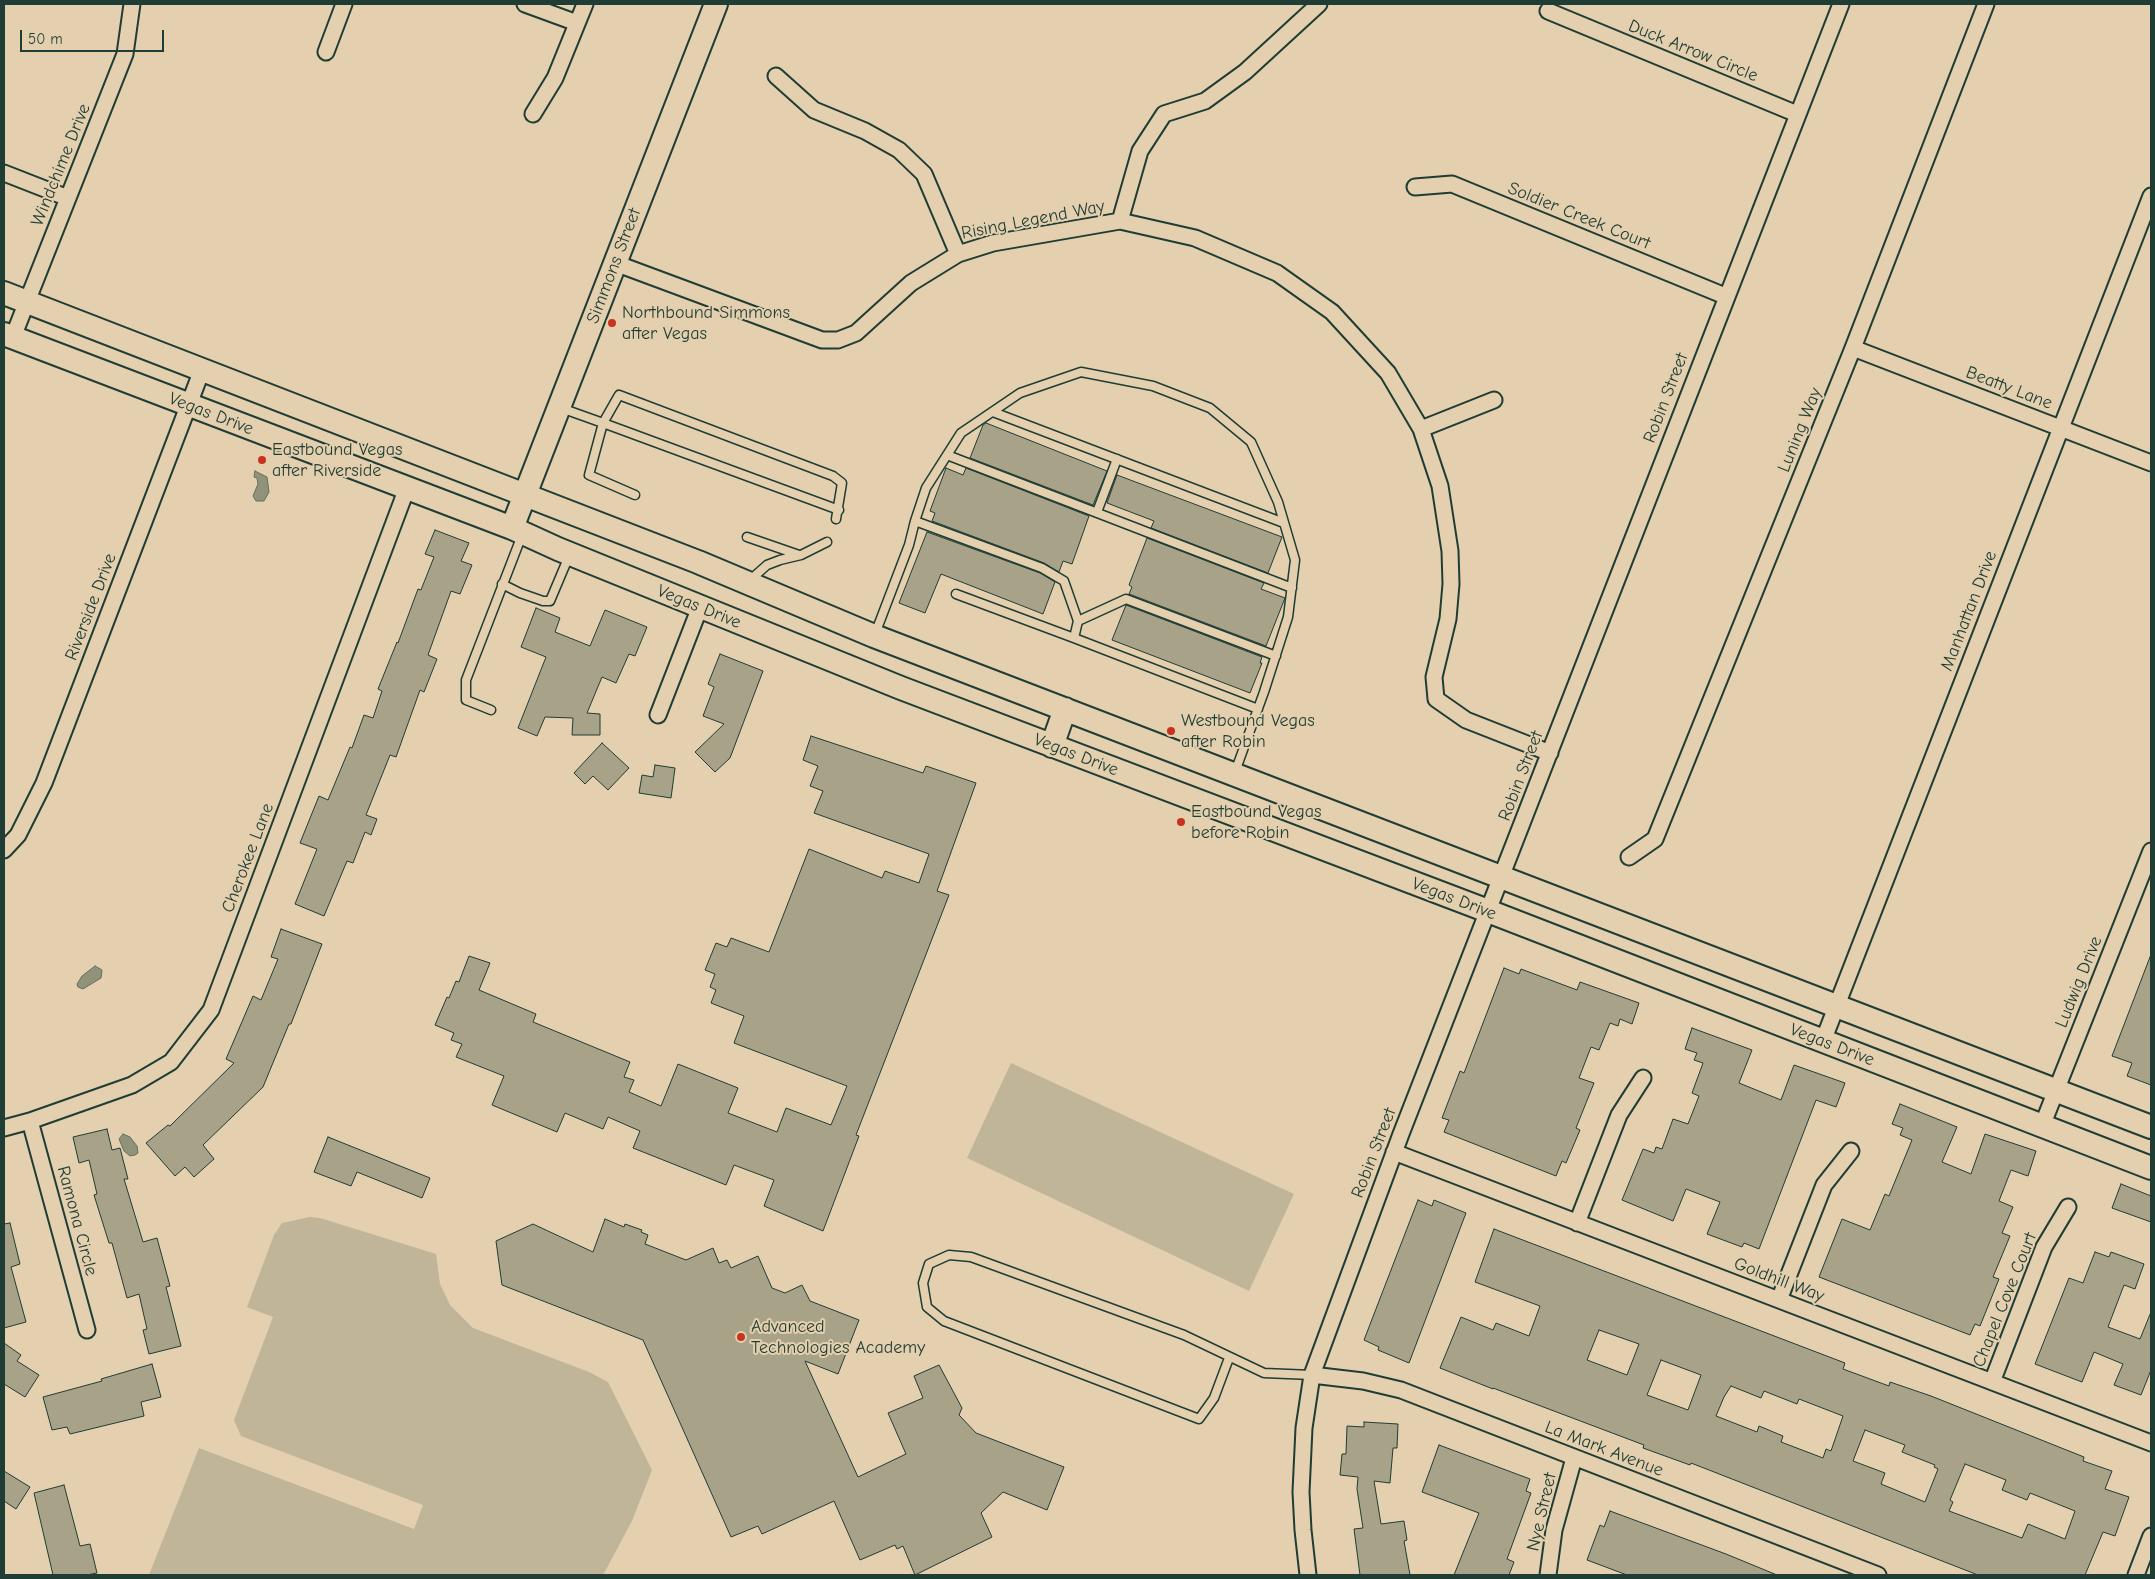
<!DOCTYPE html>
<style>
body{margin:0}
#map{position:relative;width:2155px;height:1579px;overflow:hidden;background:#e4cfae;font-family:"Comic Neue",sans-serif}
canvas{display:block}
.frame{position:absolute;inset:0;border:5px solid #1f3d34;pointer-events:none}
.scale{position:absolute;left:20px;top:30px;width:144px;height:22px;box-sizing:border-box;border:2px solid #1f3d34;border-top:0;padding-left:6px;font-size:15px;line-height:18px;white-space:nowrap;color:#1f3d34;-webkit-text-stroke:4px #e4cfae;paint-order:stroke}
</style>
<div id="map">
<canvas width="2155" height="1579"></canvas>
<div class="frame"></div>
<div class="scale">50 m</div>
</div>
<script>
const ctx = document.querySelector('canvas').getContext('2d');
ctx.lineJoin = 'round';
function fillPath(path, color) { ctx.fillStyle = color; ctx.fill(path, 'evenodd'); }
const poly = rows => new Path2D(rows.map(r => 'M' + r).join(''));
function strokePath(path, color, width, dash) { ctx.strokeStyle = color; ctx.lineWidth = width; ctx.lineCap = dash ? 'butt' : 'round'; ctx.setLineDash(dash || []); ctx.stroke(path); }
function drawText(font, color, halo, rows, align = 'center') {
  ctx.font = font + ' "Comic Neue",sans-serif'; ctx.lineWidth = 4; ctx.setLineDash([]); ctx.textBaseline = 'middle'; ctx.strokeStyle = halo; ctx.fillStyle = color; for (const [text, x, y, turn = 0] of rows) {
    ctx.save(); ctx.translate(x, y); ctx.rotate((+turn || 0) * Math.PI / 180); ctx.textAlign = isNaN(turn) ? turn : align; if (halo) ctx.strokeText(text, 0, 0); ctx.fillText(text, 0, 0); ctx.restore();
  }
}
fillPath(poly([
 [1011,1063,1294,1194,1249,1291,967,1158],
 [310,1217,320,1218,436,1254,440,1284,450,1305,473,1328,589,1372,608,1382,652,1470,632,1521,603,1575,149,1575,199,1448,414,1529,423,1505,241,1436,234,1420,273,1317,247,1307,274,1235,282,1223]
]), '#c0b598');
const water = poly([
 [255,471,267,477,269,492,264,501,256,501,253,496,258,484,257,478,254,477,255,471],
 [95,966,102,970,101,978,83,989,78,987,77,984,82,976,95,966],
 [123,1134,130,1137,137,1146,138,1153,135,1155,130,1156,124,1151,119,1139,123,1134]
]);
fillPath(water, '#91927a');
strokePath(water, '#63705e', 1);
const building = poly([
 [986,423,1107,471,1093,505,970,458,983,425,986,423],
 [946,468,963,475,966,468,1089,516,1072,564,1063,561,1059,572,1044,563,932,521,935,513,930,511,946,468],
 [1117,475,1282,537,1268,573,1151,528,1154,521,1107,503,1117,475],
 [435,530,469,543,461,561,472,565,460,594,451,591,428,655,437,659,424,692,420,690,396,757,390,755,366,815,377,819,371,835,365,832,353,863,347,861,324,916,295,904,317,849,300,843,319,796,328,800,350,747,352,748,364,715,373,718,382,691,378,689,397,642,398,643,418,589,421,590,434,557,425,554,435,530],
 [927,532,1040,573,1055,582,1043,614,941,574,925,613,899,603,927,532],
 [1147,538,1264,583,1261,589,1285,598,1266,646,1129,594,1132,587,1129,585,1147,538],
 [1126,605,1262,657,1260,663,1262,663,1250,693,1112,640,1126,605],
 [536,608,560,618,555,632,590,646,605,610,647,627,635,656,629,654,616,683,602,677,587,713,600,714,600,735,572,735,573,718,545,717,537,736,518,728,546,657,521,647,536,608],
 [720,654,763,671,730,758,715,772,695,752,724,724,703,716,714,687,708,684,720,654],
 [811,736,923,773,926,766,976,783,937,891,949,895,856,1135,859,1136,823,1231,764,1206,774,1180,734,1165,726,1185,633,1148,640,1131,608,1117,603,1129,565,1113,557,1132,492,1105,504,1076,456,1057,462,1044,451,1040,454,1033,435,1025,447,997,449,998,456,981,459,982,469,956,490,963,479,990,536,1014,533,1022,630,1062,624,1077,634,1080,629,1092,661,1106,678,1064,738,1088,728,1113,777,1132,786,1108,831,1125,847,1086,734,1043,744,1016,711,1003,716,990,710,987,715,974,705,970,716,943,727,947,731,938,769,952,809,849,882,878,885,871,919,883,929,854,814,813,823,791,810,786,818,766,803,760,811,736],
 [602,743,629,768,608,790,593,776,585,784,574,773,602,743],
 [655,765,675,768,671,798,639,793,642,775,653,777,655,765],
 [281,929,322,944,291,1024,289,1024,263,1087,203,1145,214,1159,194,1177,185,1167,175,1176,146,1143,168,1125,170,1126,234,1063,226,1059,253,996,261,1000,278,959,271,957,281,929],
 [2150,957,2151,958,2151,1085,2127,1076,2132,1063,2112,1056,2150,957],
 [1504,968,1519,974,1521,969,1577,990,1580,982,1639,1003,1632,1024,1620,1019,1618,1026,1610,1023,1599,1050,1591,1047,1579,1078,1594,1083,1576,1128,1580,1130,1566,1163,1562,1161,1556,1176,1444,1132,1449,1120,1442,1118,1460,1071,1464,1073,1504,968],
 [1692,1028,1752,1050,1739,1083,1781,1100,1794,1065,1845,1083,1836,1107,1816,1100,1759,1249,1744,1243,1742,1247,1707,1234,1720,1202,1686,1189,1673,1221,1622,1200,1643,1149,1654,1153,1656,1147,1662,1149,1673,1119,1688,1124,1699,1096,1692,1093,1703,1063,1694,1060,1697,1053,1685,1049,1692,1028],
 [1900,1104,1957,1127,1942,1162,1971,1174,1985,1134,2036,1151,2028,1176,2011,1170,1999,1201,2013,1207,2002,1233,2010,1236,1993,1277,1999,1279,1980,1326,1975,1324,1970,1335,1819,1277,1842,1219,1870,1230,1885,1194,1889,1196,1912,1140,1900,1135,1903,1128,1892,1124,1900,1104],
 [107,1129,112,1150,120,1148,128,1179,124,1179,143,1242,157,1238,170,1286,166,1287,181,1346,149,1354,143,1330,147,1329,139,1294,127,1298,112,1243,109,1243,94,1195,97,1194,89,1160,79,1163,73,1137,107,1129],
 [328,1137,430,1178,422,1198,357,1172,351,1186,314,1172,328,1137],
 [2121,1184,2151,1196,2151,1222,2112,1208,2121,1184],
 [1418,1200,1432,1206,1434,1200,1466,1213,1409,1363,1378,1350,1379,1347,1364,1340,1418,1200],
 [605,1219,624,1227,625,1224,642,1230,641,1232,648,1235,645,1244,686,1260,713,1248,719,1263,727,1260,731,1268,758,1256,772,1288,785,1293,802,1285,810,1301,859,1320,838,1374,805,1361,858,1477,906,1454,888,1413,923,1398,914,1376,939,1365,962,1408,959,1415,976,1433,1064,1467,1047,1510,1003,1492,981,1513,992,1537,915,1575,903,1546,897,1549,895,1545,860,1560,834,1501,762,1534,758,1526,731,1537,643,1340,502,1285,496,1241,533,1224,593,1252,605,1219],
 [10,1223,20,1264,11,1267,26,1322,4,1328,4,1224,10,1223],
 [1494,1229,1845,1363,1843,1369,1889,1386,1890,1382,1931,1396,2084,1457,2083,1461,2112,1471,2105,1489,2129,1497,2115,1536,2103,1532,2085,1575,1978,1575,1691,1463,1690,1465,1643,1448,1644,1445,1493,1388,1493,1389,1440,1368,1461,1317,1493,1330,1496,1323,1529,1336,1540,1306,1475,1282,1494,1229],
 [1599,1330,1639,1344,1627,1375,1587,1360,1599,1330],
 [1661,1360,1701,1375,1688,1410,1647,1395,1661,1360],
 [1731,1386,1761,1398,1764,1391,1797,1404,1799,1399,1843,1416,1831,1451,1826,1449,1823,1458,1781,1442,1783,1436,1759,1426,1757,1432,1716,1416,1724,1397,1731,1386],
 [1865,1430,1905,1445,1902,1452,1935,1465,1934,1467,1938,1469,1925,1502,1881,1484,1885,1473,1853,1461,1865,1430],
 [1965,1464,2006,1480,2002,1490,2027,1500,2030,1493,2075,1511,2065,1539,2028,1524,2022,1538,1949,1511,1953,1502,1950,1500,1965,1464],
 [2095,1252,2109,1257,2111,1252,2144,1264,2135,1289,2124,1285,2108,1327,2140,1339,2151,1312,2151,1370,2141,1395,2114,1385,2123,1364,2094,1352,2082,1382,2035,1364,2069,1278,2083,1283,2095,1252],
 [4,1343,21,1355,17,1361,39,1375,25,1397,4,1384,4,1343],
 [152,1364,161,1397,141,1402,144,1416,70,1434,67,1427,52,1430,43,1397,102,1381,101,1379,152,1364],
 [1364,1422,1398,1424,1397,1448,1393,1448,1390,1483,1374,1481,1381,1524,1404,1521,1407,1540,1404,1541,1410,1575,1360,1575,1354,1529,1363,1528,1357,1489,1358,1477,1340,1475,1342,1454,1346,1454,1347,1426,1364,1427,1364,1422],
 [1439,1445,1530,1479,1526,1491,1531,1493,1507,1559,1514,1562,1509,1575,1454,1575,1479,1513,1422,1492,1439,1445],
 [4,1471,30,1487,16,1509,4,1501,4,1471],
 [64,1485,80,1546,90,1544,97,1573,87,1575,53,1575,34,1493,64,1485],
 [1610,1511,1726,1554,1777,1575,1627,1575,1587,1560,1600,1525,1604,1527,1610,1511]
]);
fillPath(building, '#a8a289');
strokePath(building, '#1f3d34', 1);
const service = poly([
 [561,408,603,423,619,395,833,476,842,483,836,519],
 [993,412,1284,523],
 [947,455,1292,588],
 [635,495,589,475,603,423,839,510],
 [1097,512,1117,459],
 [915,521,1042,568,1064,581,1078,621,1074,638,956,594],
 [747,537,799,555],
 [749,581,767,565,780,560,801,555,827,542],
 [502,584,520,593,543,601,550,601,569,556],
 [1078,621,1126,599,1276,656],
 [875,634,909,545,915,521,926,488,961,433,1020,393,1081,372,1153,386,1210,408,1251,442,1278,502,1295,560,1288,617,1264,692,1235,772],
 [1074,638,1258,709],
 [491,710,466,700,466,680,522,535],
 [1229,1358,1214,1398,1199,1419,944,1321,927,1307,923,1283,929,1264,949,1255,971,1257,1184,1335,1264,1373,1312,1375]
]);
const minor = poly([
 [525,4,577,23],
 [1548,11,1797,114],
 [326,52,344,4],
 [776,76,814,110,865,131,899,150,924,174,958,254],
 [533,114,555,78,585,4],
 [4,173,68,198],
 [1415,187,1452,184,1725,296],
 [1120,221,1140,151,1164,114,1205,101,1245,72,1319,4],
 [615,263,822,340,838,340,856,333,911,283,958,254,993,243,1120,221,1195,238,1277,273,1332,312,1388,373,1421,429,1440,486,1450,551,1451,584,1448,619,1434,677,1436,699,1466,720,1550,753],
 [13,337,125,54,132,4],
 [1853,348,2151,463],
 [1421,429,1494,400],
 [658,715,700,607],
 [4,850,18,835,44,783,202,370],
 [1629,857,1655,839,1853,348,1986,4],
 [1823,1041,2151,196],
 [30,1121,87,1330],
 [2042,1126,2151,851],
 [4,1128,30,1121,132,1085,171,1062,211,1010,407,488],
 [1394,1152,2151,1443],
 [1577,1223,1619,1115,1643,1078],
 [1779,1300,1824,1185,1851,1151],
 [1312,1375,1363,1381,1401,1390,1878,1575],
 [1992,1382,2044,1247,2068,1207],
 [1308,1575,1303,1530,1301,1492,1304,1428,1312,1375,1401,1134,1841,4],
 [1548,1575,1554,1530,1574,1458],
 [2136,1575,2151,1536]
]);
const secondary = poly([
 [4,293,698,562,874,636,2151,1127],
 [4,334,512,528,558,549,901,688,1488,911,2151,1168],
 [512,528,716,4],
 [1052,746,1065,709]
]);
strokePath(service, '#1f3d34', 11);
strokePath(minor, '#1f3d34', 19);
strokePath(secondary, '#1f3d34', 26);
strokePath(service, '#e4cfae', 8);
strokePath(minor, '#e4cfae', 15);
strokePath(secondary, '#e4cfae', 22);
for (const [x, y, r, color] of [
 [612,323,5,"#c8321e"],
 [262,460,5,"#c8321e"],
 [1171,731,5,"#c8321e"],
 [1181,822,5,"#c8321e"],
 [741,1337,5,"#c8321e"]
]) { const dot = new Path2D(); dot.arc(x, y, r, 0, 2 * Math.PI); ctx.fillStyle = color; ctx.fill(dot); strokePath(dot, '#e4cfae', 2); }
drawText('18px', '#1f3d34', '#e4cfae', [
 ["Duck Arrow Circle",1693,51,22],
 ["Windchime Drive",61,165,-68],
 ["Soldier Creek Court",1579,216,22],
 ["Rising Legend Way",1033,220,-11],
 ["Simmons Street",614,266,-69],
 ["Beatty Lane",2009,388,21],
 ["Robin Street",1666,398,-69],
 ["Vegas Drive",211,414,21],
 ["Luning Way",1800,430,-68],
 ["Riverside Drive",91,607,-69],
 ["Vegas Drive",699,607,22],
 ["Manhattan Drive",1969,611,-69],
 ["Vegas Drive",1076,755,21],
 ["Robin Street",1521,776,-69],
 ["Cherokee Lane",248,858,-69],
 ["Vegas Drive",1454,899,21],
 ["Ludwig Drive",2079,982,-68],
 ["Vegas Drive",1832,1045,21],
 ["Robin Street",1374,1153,-69],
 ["Ramona Circle",77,1221,75],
 ["Goldhill Way",1779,1280,21],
 ["Chapel Cove Court",2005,1300,-68],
 ["La Mark Avenue",1604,1449,21],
 ["Nye Street",1542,1512,-77]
]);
drawText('18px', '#1f3d34', '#e4cfae', [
 ["Northbound Simmons",622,313],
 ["after Vegas",622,334],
 ["Eastbound Vegas",272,450],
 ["after Riverside",272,471],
 ["Westbound Vegas",1181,721],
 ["after Robin",1181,742],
 ["Eastbound Vegas",1191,812],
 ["before Robin",1191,833],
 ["Advanced",751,1327],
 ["Technologies Academy",751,1348]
], 'left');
</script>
